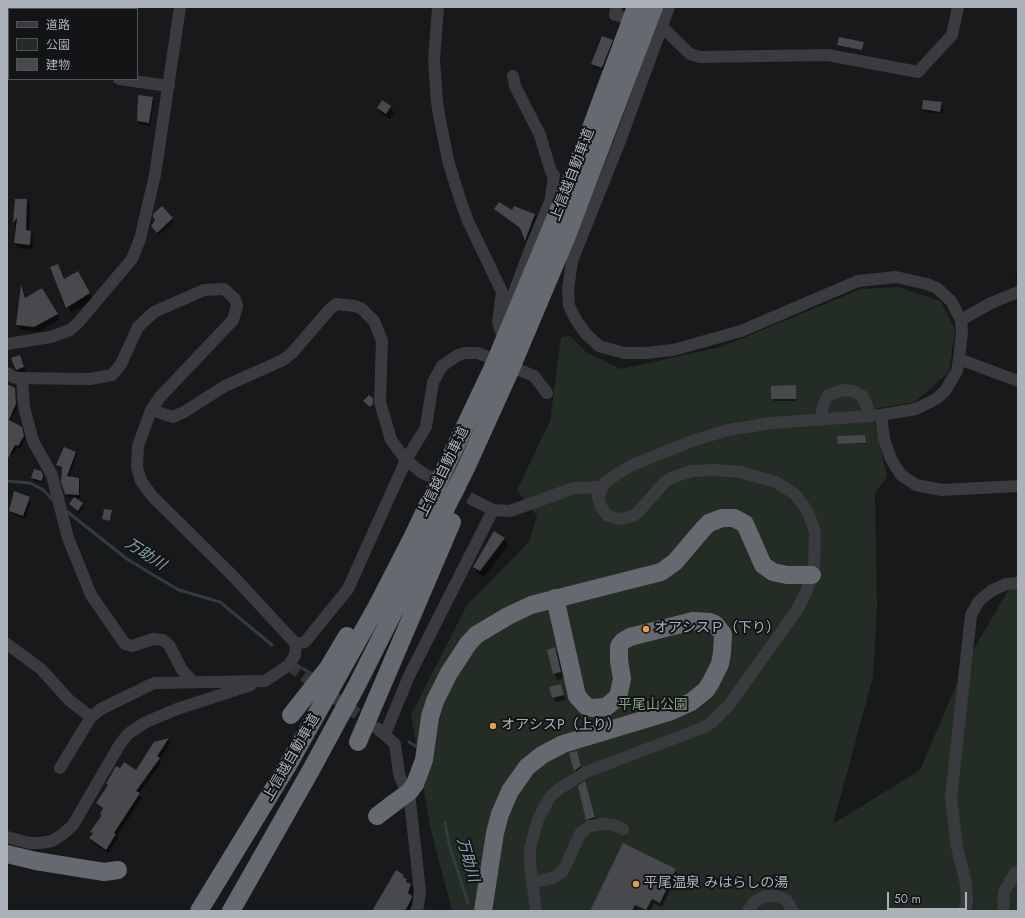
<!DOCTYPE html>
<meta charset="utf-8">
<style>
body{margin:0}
#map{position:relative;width:1025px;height:918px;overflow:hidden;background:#18191a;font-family:Jost,"Noto Sans JP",sans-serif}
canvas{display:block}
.frame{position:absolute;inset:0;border:8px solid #abb1b9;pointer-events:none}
.legend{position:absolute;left:8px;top:8px;width:130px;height:72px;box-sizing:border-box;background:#131415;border:1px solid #505357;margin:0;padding:5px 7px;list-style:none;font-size:12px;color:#abb1b9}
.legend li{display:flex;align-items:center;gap:8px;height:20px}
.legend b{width:20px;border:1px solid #505357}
.scale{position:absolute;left:887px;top:892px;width:80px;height:18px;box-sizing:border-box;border:2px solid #abb1b9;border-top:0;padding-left:5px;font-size:12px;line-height:14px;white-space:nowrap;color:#abb1b9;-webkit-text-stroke:3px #131415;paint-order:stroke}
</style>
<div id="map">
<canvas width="1025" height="918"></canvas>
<div class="frame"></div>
<ul class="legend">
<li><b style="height:5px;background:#3a3b3f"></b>道路</li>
<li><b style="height:11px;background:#242d25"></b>公園</li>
<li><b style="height:11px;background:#47494d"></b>建物</li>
</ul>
<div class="scale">50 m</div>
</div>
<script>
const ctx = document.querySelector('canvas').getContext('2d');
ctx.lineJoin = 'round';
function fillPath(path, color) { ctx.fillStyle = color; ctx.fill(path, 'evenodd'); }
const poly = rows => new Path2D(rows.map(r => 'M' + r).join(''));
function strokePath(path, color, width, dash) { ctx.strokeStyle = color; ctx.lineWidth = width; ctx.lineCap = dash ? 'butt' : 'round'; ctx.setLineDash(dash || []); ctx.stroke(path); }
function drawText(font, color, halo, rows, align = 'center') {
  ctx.font = font + ' Jost,"Noto Sans JP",sans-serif'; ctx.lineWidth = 4; ctx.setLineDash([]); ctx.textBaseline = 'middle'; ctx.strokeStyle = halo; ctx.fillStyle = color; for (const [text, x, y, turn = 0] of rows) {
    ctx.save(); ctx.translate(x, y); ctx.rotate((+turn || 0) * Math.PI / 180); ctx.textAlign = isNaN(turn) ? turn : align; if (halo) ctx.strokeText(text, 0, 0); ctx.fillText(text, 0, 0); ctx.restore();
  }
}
fillPath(poly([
 [899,287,940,301,955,329,949,372,915,402,874,409,875,424,887,476,875,494,877,606,873,677,833,824,920,770,966,662,1018,574,1018,911,452,911,430,826,411,715,467,605,529,542,537,516,517,490,550,421,561,337,570,336,586,352,621,369,721,347,861,289]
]), '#242d25');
fillPath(poly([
 [612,41,614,43,604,70,594,67,593,64],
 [863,43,863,50,838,45],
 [139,96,152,98,154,101,150,126,139,124,138,121],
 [924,101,941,103,943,106,942,114,924,112,923,109],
 [390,107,394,113,390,119,381,114,378,108],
 [15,200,27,200,30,205,29,231,31,232,33,236,32,249,18,248,15,243],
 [525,210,536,217,526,242,522,230,497,211,524,213],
 [172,219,174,221,159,235,152,226],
 [58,265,65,280,78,273,93,300,92,302,71,313,51,268],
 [1018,271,1018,279,1016,278,1016,280,1015,278],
 [22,288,26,299,42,289,60,319,38,332,20,330,17,325],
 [20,356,27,373,19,375,16,369],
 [795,386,796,401,774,401,773,399],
 [14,388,17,408,10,422,23,431,25,439,20,449,17,447,13,455,7,452,7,390],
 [865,437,866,444,839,444],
 [76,452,77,455,69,477,79,478,80,481,80,498,68,498,62,481,63,469,57,465],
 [40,471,44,479,43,483,34,481,32,478],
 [29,497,31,500,25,519,12,514,10,511],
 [70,504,82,504,83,507,79,513],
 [112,511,111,521,104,520,103,519],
 [504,538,508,545,484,577,477,573,474,567],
 [555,649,558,655,564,678,557,680,554,673],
 [561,685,566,700,556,702,553,698],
 [168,739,170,743,160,760,161,763,139,794,142,798,117,836,118,839,108,853,93,843,90,838,93,834,92,832,102,816,103,810,97,803,108,786,107,784,136,771,154,743],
 [164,744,166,744,155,761,154,760],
 [577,752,583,771,578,774,575,770],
 [585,783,597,822,590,824,587,819],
 [675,870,678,874,662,907,654,903,650,911,638,909,637,911,593,911],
 [404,875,413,890,411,896,414,901,410,911,376,911]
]), '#0007');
strokePath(poly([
 [7,481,30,483,42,489,55,502],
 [65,510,127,559,155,576,179,590,220,602,272,645],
 [302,668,312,674],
 [409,742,417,747],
 [445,823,449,844,468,903]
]), '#313b40', 3);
fillPath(poly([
 [602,36,613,40,602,68,591,64],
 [839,37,864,42,862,50,837,45],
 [138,95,153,97,149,123,137,121],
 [382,100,391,106,386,114,377,108],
 [923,100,942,102,940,112,922,109],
 [15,199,27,199,26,230,31,231,30,245,14,243,17,218,13,223],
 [499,202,512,210,514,206,535,214,525,241,520,228,494,209],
 [162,206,173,218,157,233,151,226,155,220,153,217,153,214],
 [58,264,64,279,78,271,90,293,66,308,50,267],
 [21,285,25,298,42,288,58,314,34,327,16,325],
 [20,355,24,367,16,370,11,358],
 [7,384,15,388,16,404,9,420,22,427,24,436,18,446,15,445,7,460],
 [796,385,796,399,772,399,771,397,771,386],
 [369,395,373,398,373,404,370,407,363,401],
 [865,435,866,443,838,444,837,436],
 [64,447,76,452,67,476,79,478,79,495,65,494,61,482,62,467,56,465],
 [34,469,41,471,43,475,42,481,31,478],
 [14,491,30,497,23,516,9,511],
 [74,497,83,503,78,511,69,504],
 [104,509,112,510,110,521,102,519],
 [494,531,505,538,480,571,473,567],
 [555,647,561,672,553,674,547,650],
 [561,684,564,695,552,698,549,687],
 [169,738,157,756,160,758,136,791,140,793,114,833,116,834,106,850,89,838,93,833,90,832,102,815,100,814,103,808,96,803,108,785,106,784,116,766,120,768,124,762,136,770,154,742],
 [577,751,581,766,574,771,569,753],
 [585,781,595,817,586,820,578,786],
 [623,843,676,869,660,903,652,899,646,910,635,905,632,911,590,911],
 [396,870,404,875,403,877,407,879,406,882,411,884,408,893,412,896,411,900,405,911,372,911]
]), '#47494d');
strokePath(poly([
 [421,472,475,501],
 [289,665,373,725]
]), '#35373a', 12, [12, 6]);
strokePath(poly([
 [438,7,434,60,437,102,440,121,449,164,460,199,468,221,502,292,498,322,501,332,507,343],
 [616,7,615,15,639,20],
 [656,26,662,27,690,54,700,57,828,55,918,72,952,35,958,7],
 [7,62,9,63],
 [119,79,169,86],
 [505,316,531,247,551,199,554,175,551,172,540,135,515,86,513,76],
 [961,320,991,303,1018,292],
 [7,344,51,337,70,330,78,323,132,259,140,239,155,175,180,7],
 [959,359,1018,381],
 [7,373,13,377,19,378,90,379,112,375,121,364,138,327,154,312,204,290,224,289,235,299,237,306,233,320,160,397,151,410,173,417,184,412,225,386,283,360,292,353,329,310,336,304,355,306,362,309,374,321,382,341,380,402,391,440,406,460,421,472],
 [22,378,24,407,33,441,52,475,68,538,91,595,125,644,132,646,153,639,163,640,169,645,182,670,193,682],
 [881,415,884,439,891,459,901,475,916,485,942,490,1018,486],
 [821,418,823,406,828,395,844,390,853,391,862,396,867,406,868,415],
 [475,501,493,510,510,511,574,488,602,487],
 [7,644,41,669,69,700,91,717],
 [296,644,305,642,348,589,406,460,426,427,433,382,442,366,458,355,465,353,478,353,534,376,547,393],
 [377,728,395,744,399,774,410,801,420,892,418,906,416,911],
 [385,734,409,676,493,510],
 [60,768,91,717,101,709,150,685,155,683,265,681,289,665,295,655,296,644,234,577,153,497,141,481,137,467,138,446,151,410],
 [7,837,29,843,40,843,52,841,63,834,73,825,120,744,128,734,144,723,177,709,251,685],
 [533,882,553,878,563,871,580,834,590,826,602,824,614,825,623,829],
 [536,911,530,863,530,848,538,819,550,797,559,789,586,772,702,728,711,723,729,705,797,610,807,590,814,566,815,532,808,512,795,494,776,482,740,472,714,470,692,471,673,477,665,482,638,512,633,516,620,519,608,516,601,507,598,497,605,482,630,466,695,440,728,430,772,423,881,415,916,409,936,399,945,391,957,371,959,359,962,332,961,320,951,301,937,288,927,284,896,277,858,281,741,331,673,350,645,353,624,353,599,346,586,334,576,320,569,306,568,290,572,261,620,141,669,7],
 [748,911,754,902,765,896,777,896,786,900,793,911],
 [964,911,967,902,966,884,957,847,951,798,971,615,979,601,991,591,1006,584,1018,583],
 [1003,911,1004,892,1015,873,1018,872]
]), '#3a3b3f', 12);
strokePath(poly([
 [291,715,328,668,347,636],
 [358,742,452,522],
 [415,784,424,760,430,717,435,701,449,673,468,644,476,635,508,616,531,605,661,572,675,562,703,529,709,523,722,518,734,518,745,524,763,565,773,572,787,575,812,575],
 [377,816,394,803],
 [7,854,36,861,104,872,118,870],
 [199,911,288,765,376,608,413,536,493,367],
 [231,911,311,770,357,685,466,468,509,373],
 [483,911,495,833,500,814,510,791,527,767,542,755,563,744,669,712,691,702,706,690,711,682,720,664,722,653,723,634,715,624,710,622,693,621,630,637,623,641,619,646,619,660,622,679,618,697,606,707,592,708,586,706,577,696,555,598]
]), '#666a70', 18);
strokePath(poly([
 [493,367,575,171,636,7],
 [509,373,566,238,654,7],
 [394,803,409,792,415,784]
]), '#666a70', 18);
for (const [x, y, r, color] of [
 [646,629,4,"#e99d42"],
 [493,726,4,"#e99d42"],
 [636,884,4,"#e99d42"]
]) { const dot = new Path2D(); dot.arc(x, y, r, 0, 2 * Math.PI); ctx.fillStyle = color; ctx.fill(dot); strokePath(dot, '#131415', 1.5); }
drawText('14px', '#abb1b9', '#131415', [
 ["上信越自動車道",573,175,-69],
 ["上信越自動車道",444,472,-64],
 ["上信越自動車道",292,758,-60]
]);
drawText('14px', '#abb1b9', '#131415', [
 ["オアシスＰ（下り）",654,629],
 ["オアシスP（上り）",501,726],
 ["平尾温泉 みはらしの湯",644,884]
], 'left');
drawText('14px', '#85a384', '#131415', [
 ["平尾山公園",653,706]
]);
drawText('italic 15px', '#85a2b2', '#131415', [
 ["万助川",145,555,33],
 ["万助川",467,860,74]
]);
</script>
